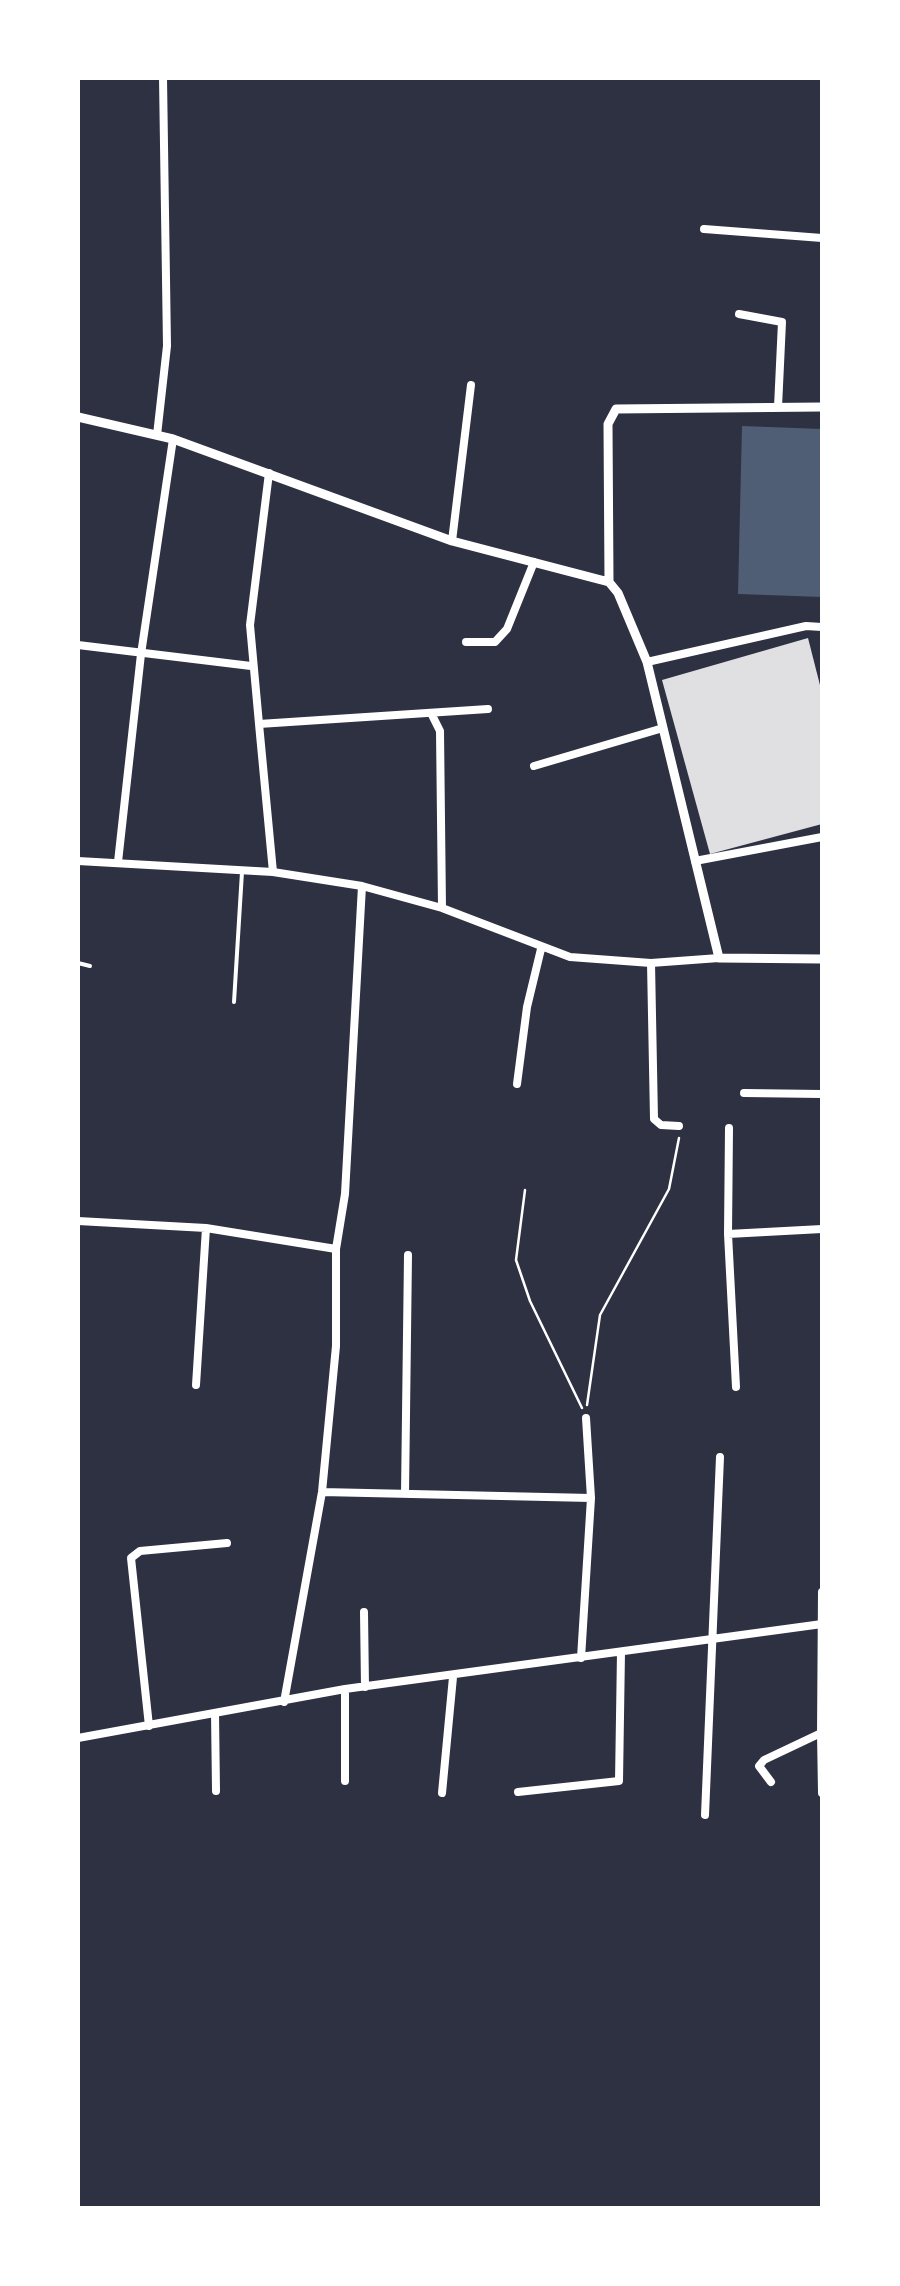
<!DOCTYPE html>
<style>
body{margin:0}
#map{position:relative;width:900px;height:2286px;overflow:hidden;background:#2d3142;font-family:"Asap Condensed",sans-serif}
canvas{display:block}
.frame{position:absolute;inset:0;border:80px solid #fff;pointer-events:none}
</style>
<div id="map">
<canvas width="900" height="2286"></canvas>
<div class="frame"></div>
</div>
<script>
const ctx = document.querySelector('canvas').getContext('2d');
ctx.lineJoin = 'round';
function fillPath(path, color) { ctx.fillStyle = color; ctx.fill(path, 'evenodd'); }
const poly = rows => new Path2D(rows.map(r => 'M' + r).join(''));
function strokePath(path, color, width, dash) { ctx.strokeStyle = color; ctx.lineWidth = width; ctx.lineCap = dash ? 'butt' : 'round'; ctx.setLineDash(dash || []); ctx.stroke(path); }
fillPath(poly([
 [742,426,822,429,822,597,738,594]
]), '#4f5d75');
fillPath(poly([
 [808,638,822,693,822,824,710,854,662,680]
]), '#e0e0e3');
strokePath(poly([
 [525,1190,516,1260,530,1301,582,1408],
 [587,1405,600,1315,669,1189,679,1138]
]), '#fff', 2.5);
strokePath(poly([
 [78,963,90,966],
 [234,1002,242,872]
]), '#fff', 4);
strokePath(poly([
 [704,229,822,238],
 [739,314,782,322,778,407],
 [157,435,167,346,163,78],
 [269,473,250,625,259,724,488,709],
 [452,541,471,385],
 [466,642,495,642,507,629,534,562],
 [78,645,251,666],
 [647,662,806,626,822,627],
 [432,715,440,731,442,908,570,957,651,963,719,958],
 [534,766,663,728],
 [78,861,273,872,259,724],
 [695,861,822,837],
 [118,862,141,654,173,439],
 [273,872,362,886,345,1194,336,1249,336,1346,322,1492,284,1702],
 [362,886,442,908],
 [651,963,654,1119,661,1125,679,1126],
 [517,1084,527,1007,541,949],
 [744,1093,822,1094],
 [729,1128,728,1234,736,1387],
 [78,1221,206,1228,196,1385],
 [206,1228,336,1249],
 [728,1234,822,1229],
 [322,1492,591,1498],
 [405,1494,408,1255],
 [364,1612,365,1687],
 [581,1658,591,1498,586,1418],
 [345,1689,345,1781],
 [215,1713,216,1791],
 [149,1726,131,1558,140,1551,227,1543],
 [821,1733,822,1793],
 [78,1738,345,1689,822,1624],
 [771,1782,759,1766,764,1760,821,1733,822,1592],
 [518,1792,619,1781,621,1652],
 [442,1793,453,1677],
 [705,1815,720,1457]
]), '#fff', 8);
strokePath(poly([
 [78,417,173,439,452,541,609,582,618,593,647,662,719,958,822,959],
 [609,582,608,424,616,409,822,407]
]), '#fff', 9);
</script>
